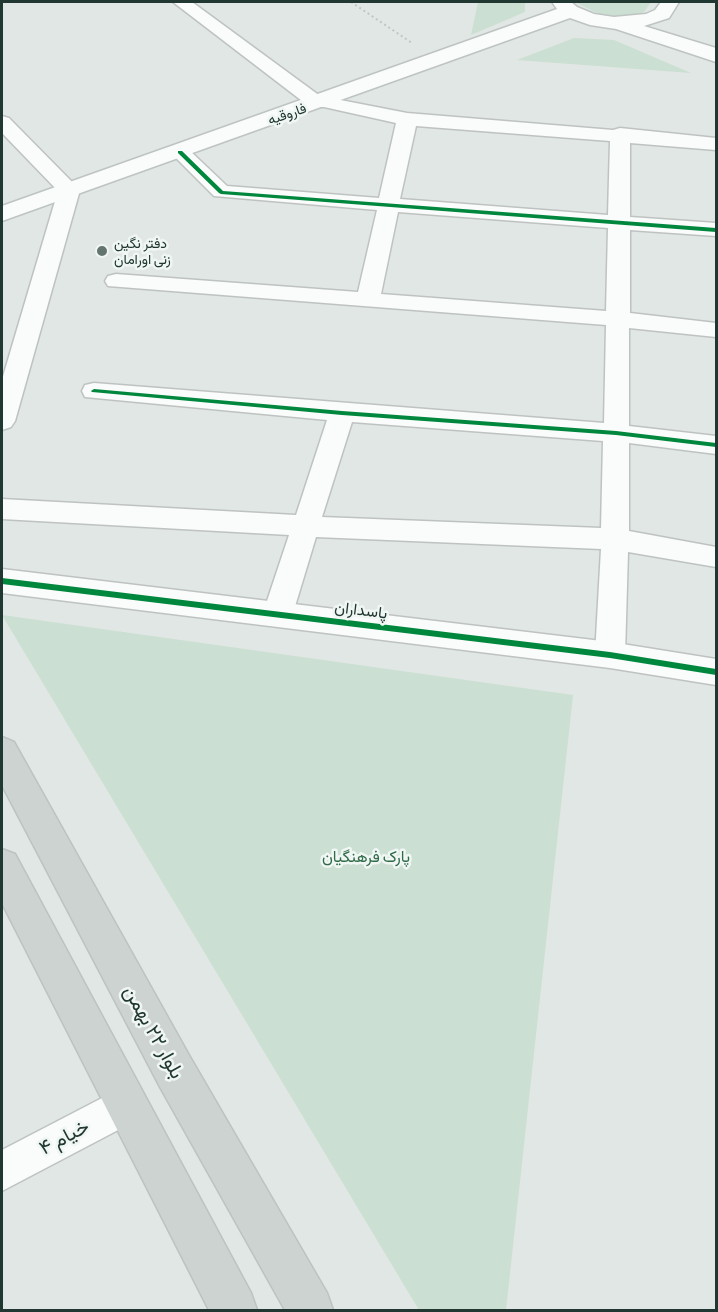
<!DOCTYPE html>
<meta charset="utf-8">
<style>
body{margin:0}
#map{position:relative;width:718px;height:1312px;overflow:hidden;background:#e1e7e4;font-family:Commissioner,sans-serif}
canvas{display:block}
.frame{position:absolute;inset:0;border:3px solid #213732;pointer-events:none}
</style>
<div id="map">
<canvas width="718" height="1312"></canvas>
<div class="frame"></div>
</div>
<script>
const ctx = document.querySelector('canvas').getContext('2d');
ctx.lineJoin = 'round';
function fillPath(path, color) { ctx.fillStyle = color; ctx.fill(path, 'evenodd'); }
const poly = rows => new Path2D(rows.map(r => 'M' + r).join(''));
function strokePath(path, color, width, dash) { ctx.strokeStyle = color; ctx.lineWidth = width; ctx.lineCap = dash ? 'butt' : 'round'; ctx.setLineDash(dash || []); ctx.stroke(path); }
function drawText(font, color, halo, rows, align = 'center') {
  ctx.font = font + ' Commissioner,Vazirmatn,sans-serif'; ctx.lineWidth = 5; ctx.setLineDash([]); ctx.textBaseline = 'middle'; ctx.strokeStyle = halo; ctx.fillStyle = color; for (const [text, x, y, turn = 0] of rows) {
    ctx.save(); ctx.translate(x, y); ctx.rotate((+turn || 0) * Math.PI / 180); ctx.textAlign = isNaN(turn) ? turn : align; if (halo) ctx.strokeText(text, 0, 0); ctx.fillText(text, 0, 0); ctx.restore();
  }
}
fillPath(poly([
 [478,2,525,2,525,12,471,35],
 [575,2,651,2,644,12,631,17,601,15],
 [574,38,614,40,691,73,517,60],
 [2,615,573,695,506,1310,419,1310]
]), '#cbdfd2');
const minor = poly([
 [173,2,192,2,320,96,407,113,613,130,620,128,716,138,716,150,630,143,630,217,716,223,716,236,630,230,630,313,716,323,716,337,629,328,629,426,716,436,716,454,629,443,629,531,716,547,716,567,628,552,625,655,621,663,610,667,599,663,595,655,601,549,316,537,293,613,288,621,278,624,268,621,263,613,289,535,2,519,2,499,296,515,327,420,85,397,82,391,85,385,94,383,604,423,606,325,108,286,105,281,108,276,116,274,358,292,377,210,214,196,170,152,173,148,187,148,227,186,379,198,396,123,324,107,310,107,173,2],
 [416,126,610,141,608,215,400,199,416,126],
 [398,212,608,228,606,311,381,294,398,212],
 [352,422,603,441,601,528,322,517,352,422],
 [2,116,9,118,80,190,15,421,11,427,2,430,2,380,58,191,2,133,2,116],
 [127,1085,141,1090,146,1104,141,1118,2,1191,2,1150,127,1085]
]);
const tertiary = poly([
 [2,569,610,642,716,659,716,685,610,668,2,593,2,569]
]);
const secondary = poly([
 [552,2,571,2,577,7,594,14,614,17,646,14,655,10,661,2,679,2,669,18,644,26,716,48,716,62,616,29,590,25,570,18,2,221,2,206,557,9,552,2]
]);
const primary = poly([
 [2,737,14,742,190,1057,327,1293,333,1310,285,1310,160,1087,2,785,2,737],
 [2,849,15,854,251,1293,257,1310,209,1310,2,903,2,849]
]);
strokePath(minor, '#bec3c1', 3);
strokePath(tertiary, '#bec3c1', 3);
strokePath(secondary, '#bec4c2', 3);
strokePath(primary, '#bcc3c1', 3);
strokePath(poly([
 [351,2,412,43]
]), '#bfc7c4', 2, [2, 3]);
fillPath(minor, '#fafbfb');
fillPath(tertiary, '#fafbfb');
fillPath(secondary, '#fafbfb');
fillPath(primary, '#cdd3d1');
fillPath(poly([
 [178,151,182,151,223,191,716,228,716,232,221,194,219,193,178,153,178,151],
 [94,389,342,411,616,431,716,443,716,447,616,435,342,415,92,392,91,391,94,389],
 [2,578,610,652,716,669,716,675,610,658,2,584,2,578]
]), '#00873e');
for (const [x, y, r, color] of [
 [102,251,6,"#647570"]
]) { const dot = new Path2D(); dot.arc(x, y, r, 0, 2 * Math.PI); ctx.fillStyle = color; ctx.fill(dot); strokePath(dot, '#eff6f3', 2); }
drawText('14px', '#213732', '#eff6f3', [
 ["فاروقیه",287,114,-19]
]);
drawText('14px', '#213732', '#eff6f3', [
 ["دفتر نگین",114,243],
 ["زنی اورامان",114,259]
], 'left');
drawText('16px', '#213732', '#eff6f3', [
 ["پاسداران",361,610,7]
]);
drawText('16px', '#2f6b48', '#eff6f3', [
 ["پارک فرهنگیان",366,857]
]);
drawText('20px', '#213732', '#eff6f3', [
 ["بلوار ۲۲ بهمن",154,1032,61],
 ["خیام ۴",64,1137,-28]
]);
</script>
